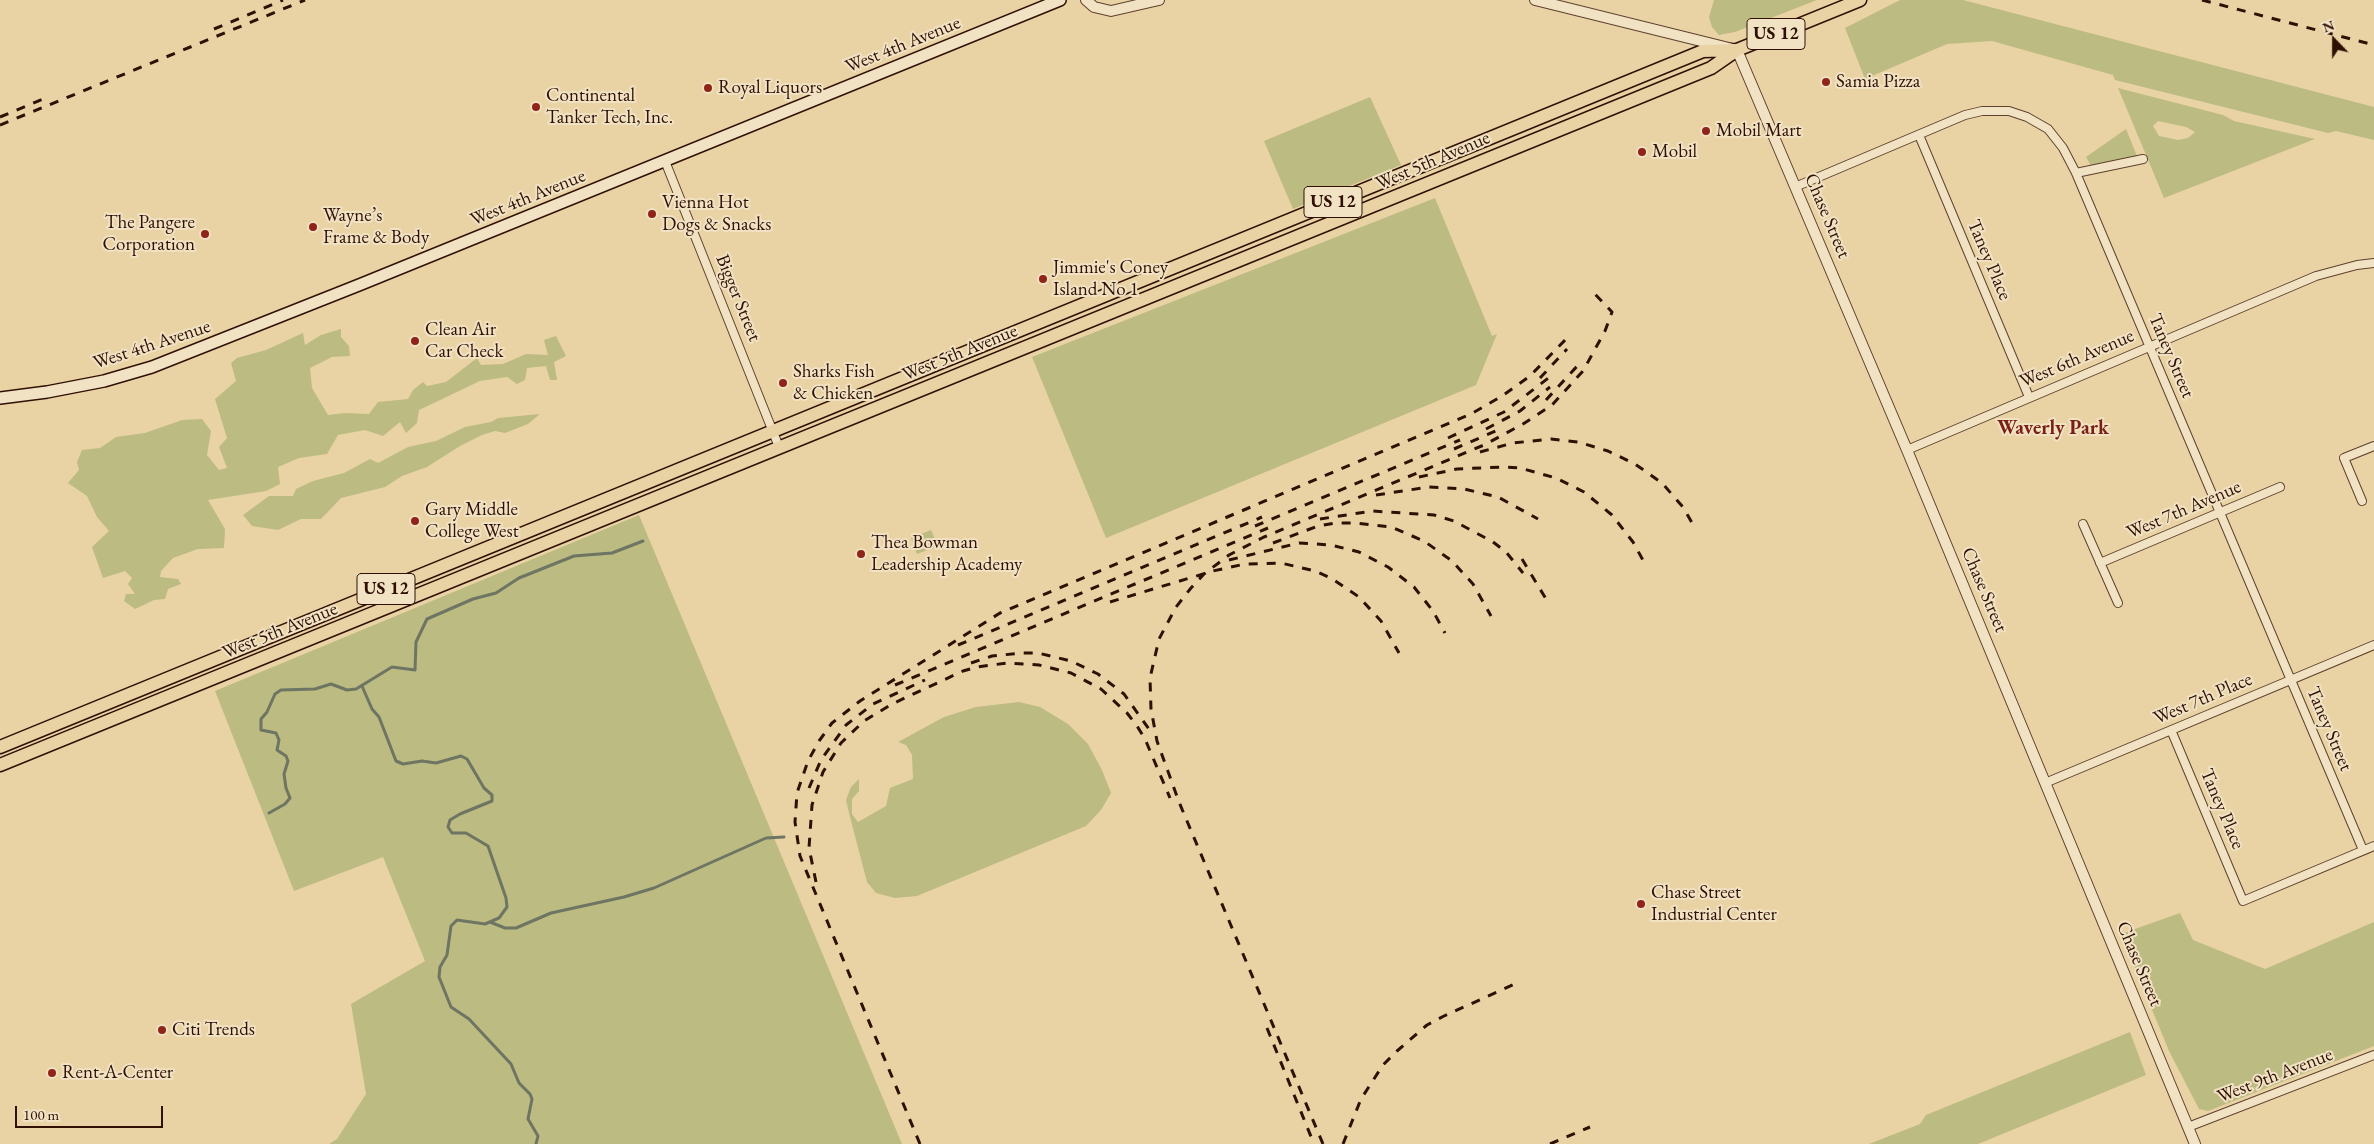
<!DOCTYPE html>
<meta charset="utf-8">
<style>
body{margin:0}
#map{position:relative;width:2374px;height:1144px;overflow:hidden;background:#e9d3a5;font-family:"EB Garamond",serif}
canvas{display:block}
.north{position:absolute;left:2309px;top:15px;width:50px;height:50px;-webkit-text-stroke:4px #f1e2c4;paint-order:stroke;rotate:338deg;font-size:14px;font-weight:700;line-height:20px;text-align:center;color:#2f1003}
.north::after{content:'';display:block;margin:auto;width:18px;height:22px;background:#2f1003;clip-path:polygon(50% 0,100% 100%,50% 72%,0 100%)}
.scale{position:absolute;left:15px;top:1106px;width:148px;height:22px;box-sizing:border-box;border:2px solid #2f1003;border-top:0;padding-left:6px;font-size:15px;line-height:18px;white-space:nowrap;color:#2f1003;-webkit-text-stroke:4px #f1e2c4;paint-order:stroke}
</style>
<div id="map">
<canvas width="2374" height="1144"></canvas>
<div class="north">N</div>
<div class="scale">100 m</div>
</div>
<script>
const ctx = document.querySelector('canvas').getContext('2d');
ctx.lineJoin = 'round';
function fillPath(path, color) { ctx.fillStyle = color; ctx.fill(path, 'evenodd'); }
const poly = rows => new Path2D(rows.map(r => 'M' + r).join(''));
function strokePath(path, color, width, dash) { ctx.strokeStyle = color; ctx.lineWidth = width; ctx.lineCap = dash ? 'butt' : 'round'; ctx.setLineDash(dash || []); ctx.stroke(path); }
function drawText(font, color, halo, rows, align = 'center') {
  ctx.font = font + ' "EB Garamond",serif'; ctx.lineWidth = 4; ctx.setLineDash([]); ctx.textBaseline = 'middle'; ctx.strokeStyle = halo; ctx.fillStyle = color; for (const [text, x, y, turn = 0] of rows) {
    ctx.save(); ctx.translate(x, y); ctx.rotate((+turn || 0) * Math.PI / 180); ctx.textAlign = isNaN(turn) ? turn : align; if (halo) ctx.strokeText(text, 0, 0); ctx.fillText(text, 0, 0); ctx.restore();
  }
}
fillPath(poly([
 [1714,0,1817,0,1735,32,1719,35,1712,27,1709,17],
 [1900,0,1963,0,2374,107,2374,140,2336,131,2328,133,2115,80,2113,75,1992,41,1947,44,1865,79,1845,28],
 [2118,88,2223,115,2234,121,2315,139,2164,198],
 [2158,121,2186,127,2195,132,2188,138,2178,140,2159,136,2153,126],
 [1370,97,1401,165,1293,209,1264,141],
 [2126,129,2137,156,2091,166,2086,157],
 [1435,198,1492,336,1497,334,1476,385,1106,538,1032,357],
 [341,329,341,337,349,346,350,356,332,357,310,368,312,388,328,415,345,413,369,414,378,402,408,399,413,390,423,382,427,386,446,382,477,358,481,365,503,364,526,354,548,355,544,340,556,336,566,356,554,362,557,380,550,380,546,366,527,368,525,380,517,384,507,377,480,381,419,410,417,423,406,433,400,422,383,436,365,430,338,435,327,454,299,458,278,467,280,484,266,491,208,500,225,529,224,548,198,549,173,558,161,571,160,577,178,579,181,584,168,589,165,599,154,600,135,609,124,601,126,594,135,594,128,584,132,578,125,571,103,578,92,547,109,531,97,517,87,496,68,483,79,470,77,462,82,450,100,448,116,437,145,433,182,420,202,419,211,431,207,455,219,470,227,468,219,447,227,438,215,399,236,381,231,363,237,358,266,350,303,333,305,345,321,335],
 [540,414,528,424,505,433,495,431,482,435,460,446,427,467,402,476,385,487,341,498,321,519,301,519,278,530,252,526,243,515,269,496,293,496,296,489,313,481,344,473,370,459,378,463,408,447,436,441,465,427,491,422,498,418],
 [639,515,902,1144,329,1144,337,1139,366,1094,351,1004,425,961,383,857,294,891,215,691],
 [931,530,938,546,917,554,911,538],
 [1019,702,1040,707,1068,724,1088,744,1102,770,1111,793,1101,810,1086,826,917,896,895,898,876,893,867,882,849,813,846,800,851,787,859,779,859,791,852,799,852,814,858,822,886,806,890,788,913,779,912,755,906,745,898,742,944,717,976,707],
 [2180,913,2193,940,2265,969,2374,922,2374,1046,2208,1111,2199,1109,2169,1051,2121,934],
 [2130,1032,2146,1075,1978,1144,1869,1144,1920,1124,1926,1115]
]), '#bcbb82');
strokePath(poly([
 [362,686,372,709,379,717,396,761,403,764,422,761,436,763,461,756,467,759,484,788,492,795,492,801,460,814,450,820,448,827,452,833,466,833,488,846,506,898,507,907,499,918,485,924,457,920,451,926,447,955,440,967,439,977,451,1007,469,1019,511,1064,519,1083,530,1094,532,1099,528,1119,538,1136,536,1144],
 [269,813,285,804,290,798,286,788,284,774,288,761,286,756,277,750,279,740,276,733,261,730,261,719,267,712,275,694,281,690,315,689,331,684,347,690,356,689,392,667,415,670,416,642,427,619,473,599,496,593,519,578,574,556,612,553,643,541],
 [490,922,505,928,516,928,551,913,624,897,654,888,766,838,784,837]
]), '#6e7563', 3);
const minor = poly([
 [1919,135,2029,397],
 [665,161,779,447],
 [2076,173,2143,159],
 [1795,187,1965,115,1982,111,2009,111,2027,117,2048,129,2063,148,2076,173,2363,850],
 [1907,450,2316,276,2357,265,2374,263],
 [2362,501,2344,458,2374,446],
 [2083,524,2118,603],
 [2100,563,2280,487],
 [2171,730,2243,901,2374,846],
 [2045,783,2374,645],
 [2188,1127,2374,1055]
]);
const tertiary = poly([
 [1086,0,1094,7,1111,11,1159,0],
 [1535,0,1737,50,1907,450,2195,1144]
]);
const secondary = poly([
 [0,398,47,392,104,381,152,367,359,285,1060,0]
]);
const primary = poly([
 [0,747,1703,51,1736,50],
 [0,765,1711,68,1737,50,1860,0]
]);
strokePath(minor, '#5e412c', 10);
strokePath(tertiary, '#5e412c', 12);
strokePath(secondary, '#2f1003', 14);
strokePath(primary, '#2f1003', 15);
strokePath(minor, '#f1e2c4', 8);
strokePath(tertiary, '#f1e2c4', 10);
strokePath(secondary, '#f1e2c4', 11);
strokePath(primary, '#e9d3a5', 12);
strokePath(poly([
 [2202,0,2374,45],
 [214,29,283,0],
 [0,117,43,99],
 [0,125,305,0],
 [1540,378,1567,349],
 [1546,400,1580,363],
 [1486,429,1520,411,1550,387],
 [1448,438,1504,412,1551,376],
 [1454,449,1498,430],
 [1480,452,1513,443,1551,439,1578,442,1608,451,1635,464,1662,483,1683,507,1695,528],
 [1419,477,1457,469,1502,467,1520,468,1556,478,1584,492,1612,515,1633,542,1644,562],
 [1376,495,1429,487,1464,489,1498,497,1538,519],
 [1320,519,1372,511,1434,515,1454,521,1493,542,1506,552,1523,573],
 [1255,526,1460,440],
 [1273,543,1318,526,1335,523,1356,523,1391,527,1424,541,1452,561,1473,584,1491,616],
 [1522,559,1549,604],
 [1229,560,1299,543,1331,545,1359,552,1388,567,1414,587,1433,611,1445,633],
 [1110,602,1213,571,1245,564,1281,563,1315,571,1331,578,1359,597,1381,621,1399,653],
 [958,645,1262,517],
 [971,663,992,656,1022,653,1038,653,1071,661,1098,674,1124,694,1151,732],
 [895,685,1268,528],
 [809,788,821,760,846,725,873,704,925,680],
 [816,882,809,848,812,805,823,772,841,743,864,721,892,704,963,671,977,667,1007,663,1039,665,1071,673,1101,689,1127,713,1137,726,1145,739,1170,798],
 [1267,1028,1314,1144],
 [920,1144,800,856,795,822,797,793,808,761,819,741,832,723,860,701,1000,613,1471,414,1502,396,1530,376,1569,336],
 [1323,1144,1179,802,1157,741,1151,709,1150,678,1159,639,1176,607,1191,588,1204,574,1229,555,1264,537,1484,445,1523,424,1552,405,1583,371,1605,331,1612,312,1594,293],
 [1343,1144,1361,1099,1383,1065,1397,1051,1427,1025,1444,1016,1517,983],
 [1550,1144,1590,1127]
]), '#2f1003', 3, [9, 9]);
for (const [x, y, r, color] of [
 [1826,82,5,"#8f2418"],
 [708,88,5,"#8f2418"],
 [536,107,5,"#8f2418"],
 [1706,131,5,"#8f2418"],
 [1642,152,5,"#8f2418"],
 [652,214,5,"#8f2418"],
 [313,227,5,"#8f2418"],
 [205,234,5,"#8f2418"],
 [1043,279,5,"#8f2418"],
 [415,341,5,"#8f2418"],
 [783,383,5,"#8f2418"],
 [415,521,5,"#8f2418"],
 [861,554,5,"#8f2418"],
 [1641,904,5,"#8f2418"],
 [162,1030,5,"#8f2418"],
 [52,1073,5,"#8f2418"]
]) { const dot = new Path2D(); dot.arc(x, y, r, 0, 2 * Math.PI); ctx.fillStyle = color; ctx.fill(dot); strokePath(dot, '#f1e2c4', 2); }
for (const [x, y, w] of [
 [1776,34,58],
 [1333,202,58],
 [386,589,58]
]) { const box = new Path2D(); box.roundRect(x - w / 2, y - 15.5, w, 31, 4); ctx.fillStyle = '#f1e2c4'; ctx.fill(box); strokePath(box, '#2f1003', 1); }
drawText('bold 18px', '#2f1003', null, [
 ["US 12",1776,34],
 ["US 12",1333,202],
 ["US 12",386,589]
]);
drawText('19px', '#2f1003', '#f1e2c4', [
 ["West 4th Avenue",903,45,-22],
 ["West 5th Avenue",1433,161,-23],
 ["West 4th Avenue",528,198,-22],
 ["Chase Street",1827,216,67],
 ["Taney Place",1989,260,67],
 ["Bigger Street",738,298,68],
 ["West 4th Avenue",152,345,-18],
 ["West 5th Avenue",960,353,-22],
 ["Taney Street",2171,356,67],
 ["West 6th Avenue",2077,359,-23],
 ["West 7th Avenue",2184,510,-23],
 ["Chase Street",1984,590,67],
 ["West 5th Avenue",280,631,-22],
 ["West 7th Place",2203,699,-23],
 ["Taney Street",2329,729,67],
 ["Taney Place",2222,809,67],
 ["Chase Street",2139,964,67],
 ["West 9th Avenue",2275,1076,-21]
]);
drawText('19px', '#2f1003', '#f1e2c4', [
 ["Samia Pizza",1836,82],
 ["Royal Liquors",718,88],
 ["Continental",546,96],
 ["Tanker Tech, Inc.",546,118],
 ["Mobil Mart",1716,131],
 ["Mobil",1652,152],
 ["Vienna Hot",662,203],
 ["Dogs & Snacks",662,225],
 ["Wayne’s",323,216],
 ["Frame & Body",323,238],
 ["The Pangere",195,223,"right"],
 ["Corporation",195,245,"right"],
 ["Jimmie's Coney",1053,268],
 ["Island No 1",1053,290],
 ["Clean Air",425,330],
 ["Car Check",425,352],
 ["Sharks Fish",793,372],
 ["& Chicken",793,394],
 ["Gary Middle",425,510],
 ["College West",425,532],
 ["Thea Bowman",871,543],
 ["Leadership Academy",871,565],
 ["Chase Street",1651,893],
 ["Industrial Center",1651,915],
 ["Citi Trends",172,1030],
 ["Rent-A-Center",62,1073]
], 'left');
drawText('bold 20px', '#7a1f14', '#f1e2c4', [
 ["Waverly Park",2053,429]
]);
</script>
